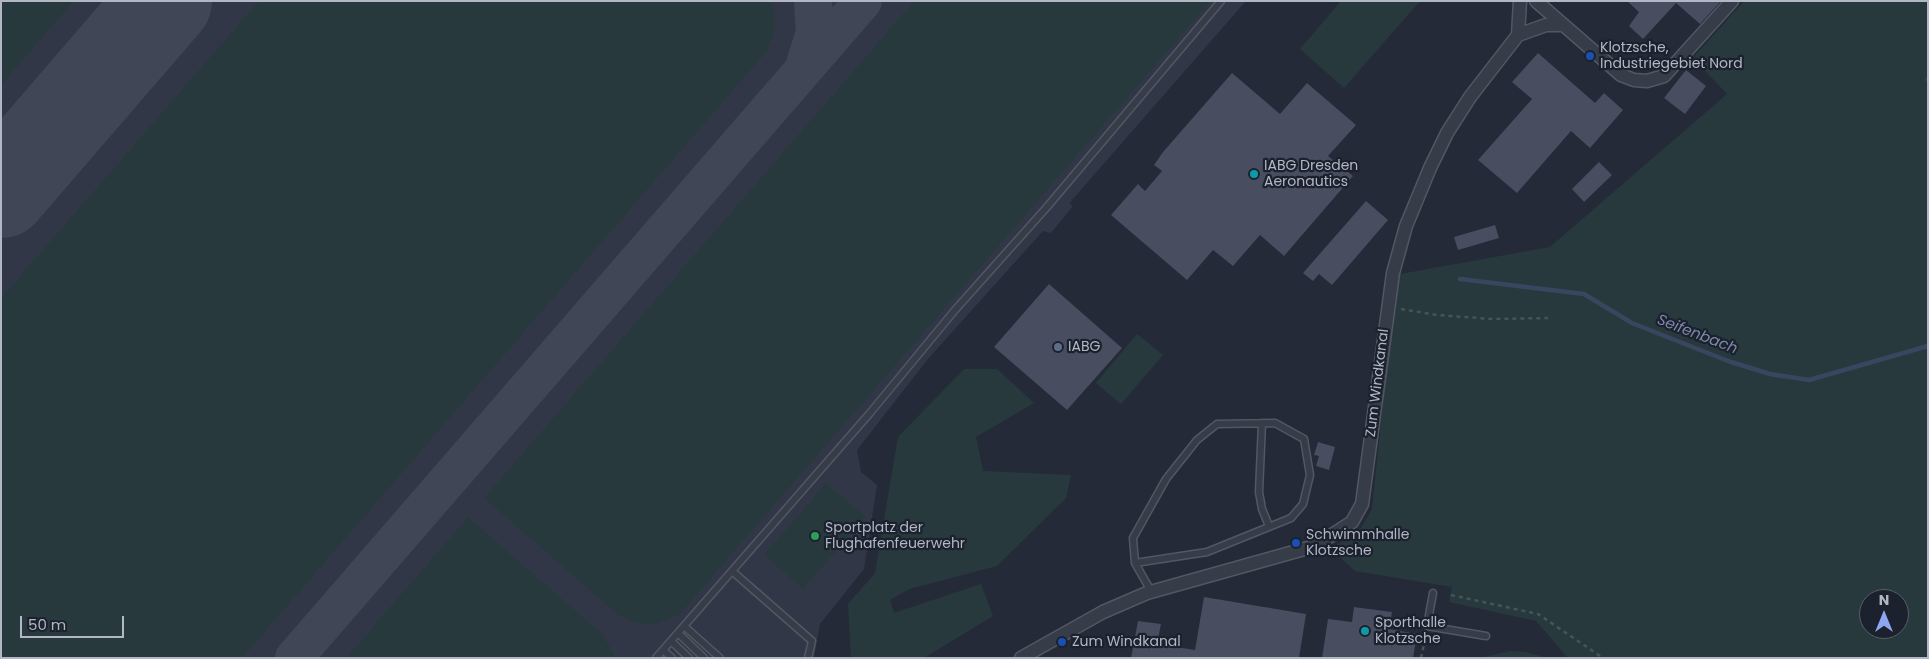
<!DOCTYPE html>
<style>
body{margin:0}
#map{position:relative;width:1929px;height:659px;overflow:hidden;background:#242a38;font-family:Poppins,sans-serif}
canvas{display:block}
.frame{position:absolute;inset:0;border:2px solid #b2b7c5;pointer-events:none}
.north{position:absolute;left:1859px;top:589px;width:50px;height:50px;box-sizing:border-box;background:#1c212e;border:1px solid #585d6a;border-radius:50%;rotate:0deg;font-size:14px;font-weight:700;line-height:20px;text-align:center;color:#b2b7c5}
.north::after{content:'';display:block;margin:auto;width:18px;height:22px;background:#8da6ef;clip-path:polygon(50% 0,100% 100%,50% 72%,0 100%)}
.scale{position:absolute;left:20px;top:616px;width:104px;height:22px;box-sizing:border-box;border:2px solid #b2b7c5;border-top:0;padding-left:6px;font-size:15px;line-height:18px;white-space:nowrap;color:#b2b7c5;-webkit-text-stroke:4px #1c212e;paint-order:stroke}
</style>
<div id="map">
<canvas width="1929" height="659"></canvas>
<div class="frame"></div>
<div class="north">N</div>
<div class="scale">50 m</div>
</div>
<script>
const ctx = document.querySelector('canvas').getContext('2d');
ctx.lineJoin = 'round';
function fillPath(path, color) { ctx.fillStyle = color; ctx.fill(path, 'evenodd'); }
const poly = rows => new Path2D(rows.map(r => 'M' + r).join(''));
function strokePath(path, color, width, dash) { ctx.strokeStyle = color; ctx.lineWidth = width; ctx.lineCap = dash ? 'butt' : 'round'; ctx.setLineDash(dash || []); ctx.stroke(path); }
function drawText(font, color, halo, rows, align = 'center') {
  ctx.font = font + ' Poppins,sans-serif'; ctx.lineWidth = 4.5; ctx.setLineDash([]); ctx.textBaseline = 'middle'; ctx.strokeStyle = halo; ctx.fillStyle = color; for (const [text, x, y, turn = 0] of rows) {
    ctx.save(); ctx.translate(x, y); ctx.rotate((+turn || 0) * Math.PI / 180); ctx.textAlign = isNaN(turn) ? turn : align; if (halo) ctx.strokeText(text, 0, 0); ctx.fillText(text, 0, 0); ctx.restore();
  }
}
fillPath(poly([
 [1,1,1246,1,1072,200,1070,204,1073,206,1051,233,1043,231,928,359,857,450,861,472,877,485,864,569,820,624,814,658,1,658]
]), '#313746');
fillPath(poly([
 [1,1,74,1,1,85],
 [259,1,770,1,775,10,774,32,767,51,242,658,1,658,1,298],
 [914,1,1211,1,679,615,655,624,634,623,618,615,484,498],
 [1341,1,1420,1,1344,88,1300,49],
 [1744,1,1928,1,1928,658,1568,658,1536,621,1449,602,1452,587,1355,571,1331,549,1361,528,1372,509,1393,307,1400,274,1550,247,1727,94,1693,58],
 [1869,599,1899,599,1899,629,1869,629],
 [1137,334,1163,355,1121,404,1096,383],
 [964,369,997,369,1034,403,976,437,983,471,1071,475,1066,498,997,566,909,589,890,600,894,613,981,584,993,616,924,658,851,658,848,604,875,573,898,437],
 [826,483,866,517,803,589,764,555],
 [468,517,601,633,613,652,614,658,346,658],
 [1510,651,1526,652,1548,658,1480,658]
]), '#28393d');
strokePath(poly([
 [1928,79,1928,80],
 [1460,279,1584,294,1632,323,1728,361,1770,374,1809,380,1928,346]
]), '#3a4560', 4.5);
strokePath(poly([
 [804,67,815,32,813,1],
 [294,658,863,1]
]), '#404655', 38);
strokePath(poly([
 [1,191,165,1]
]), '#404655', 94);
fillPath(poly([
 [1627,1,1721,1,1700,24,1676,3,1643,39,1629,26,1639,12],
 [1538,53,1595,103,1604,93,1623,110,1590,148,1571,131,1517,193,1478,160,1532,99,1512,82],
 [1686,70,1706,86,1685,114,1664,98],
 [1232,73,1280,114,1307,83,1356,125,1328,156,1353,176,1284,256,1260,235,1233,266,1213,250,1187,280,1111,215,1138,184,1145,191,1162,171,1154,165,1163,152],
 [1599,162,1612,175,1584,202,1572,189],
 [1366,201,1388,220,1332,285,1319,274,1313,281,1303,273],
 [1495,225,1499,238,1458,250,1454,237],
 [1049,284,1122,348,1067,410,994,347],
 [1318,442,1335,447,1329,470,1316,466,1319,456,1314,455],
 [1204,597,1306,614,1299,658,1131,658,1138,621,1161,624,1157,644,1195,650],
 [1354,607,1392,612,1389,629,1417,634,1413,658,1322,658,1328,619,1352,622]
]), '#484d5f');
const lane = poly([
 [1262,423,1259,492,1262,509,1269,526],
 [1135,563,1207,552,1291,518,1303,504,1310,475,1304,439,1275,423,1217,424,1197,440,1166,479,1133,538,1135,563,1151,591],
 [732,571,812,641,808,658],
 [1433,593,1427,626,1486,636],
 [684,626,720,658],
 [678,633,704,658],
 [671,641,689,658],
 [663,650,672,658],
 [656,658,870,413,955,310,1047,207,1221,1]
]);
const street = poly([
 [1536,1,1621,75,1634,80,1647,81,1664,76,1732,1],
 [1518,35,1520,1],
 [1021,658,1103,612,1147,593,1315,546,1352,522,1362,504,1393,273,1406,226,1430,168,1447,133,1470,97,1518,35,1546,25,1563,25]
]);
strokePath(lane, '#525764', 9);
strokePath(street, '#525764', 15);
strokePath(poly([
 [1401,309,1437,315,1492,319,1548,318],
 [1451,595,1538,614,1603,658],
 [1421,658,1426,635]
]), '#455459', 2.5, [4, 4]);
strokePath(lane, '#373c49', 6);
strokePath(street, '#373c49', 12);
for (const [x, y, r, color] of [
 [1590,56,5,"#1a4fb4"],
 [1254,174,5,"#0f9aa8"],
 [1058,347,5,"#5c6f8a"],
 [815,536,5,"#2e9e5b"],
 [1296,543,5,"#1a4fb4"],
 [1365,631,5,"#0f9aa8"],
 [1062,642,5,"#1a4fb4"]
]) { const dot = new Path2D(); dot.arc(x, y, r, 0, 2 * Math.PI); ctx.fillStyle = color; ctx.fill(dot); strokePath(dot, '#1c212e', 2); }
drawText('14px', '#b2b7c5', '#1c212e', [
 ["Klotzsche,",1600,48],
 ["Industriegebiet Nord",1600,64],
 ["IABG Dresden",1264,166],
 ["Aeronautics",1264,182],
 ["IABG",1068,347],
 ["Sportplatz der",825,528],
 ["Flughafenfeuerwehr",825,544],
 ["Schwimmhalle",1306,535],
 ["Klotzsche",1306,551],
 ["Sporthalle",1375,623],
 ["Klotzsche",1375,639],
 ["Zum Windkanal",1072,642]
], 'left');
drawText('14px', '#b2b7c5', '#1c212e', [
 ["Zum Windkanal",1378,383,-83]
]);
drawText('italic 15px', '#7c8aaa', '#1c212e', [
 ["Seifenbach",1697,335,21]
]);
</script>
